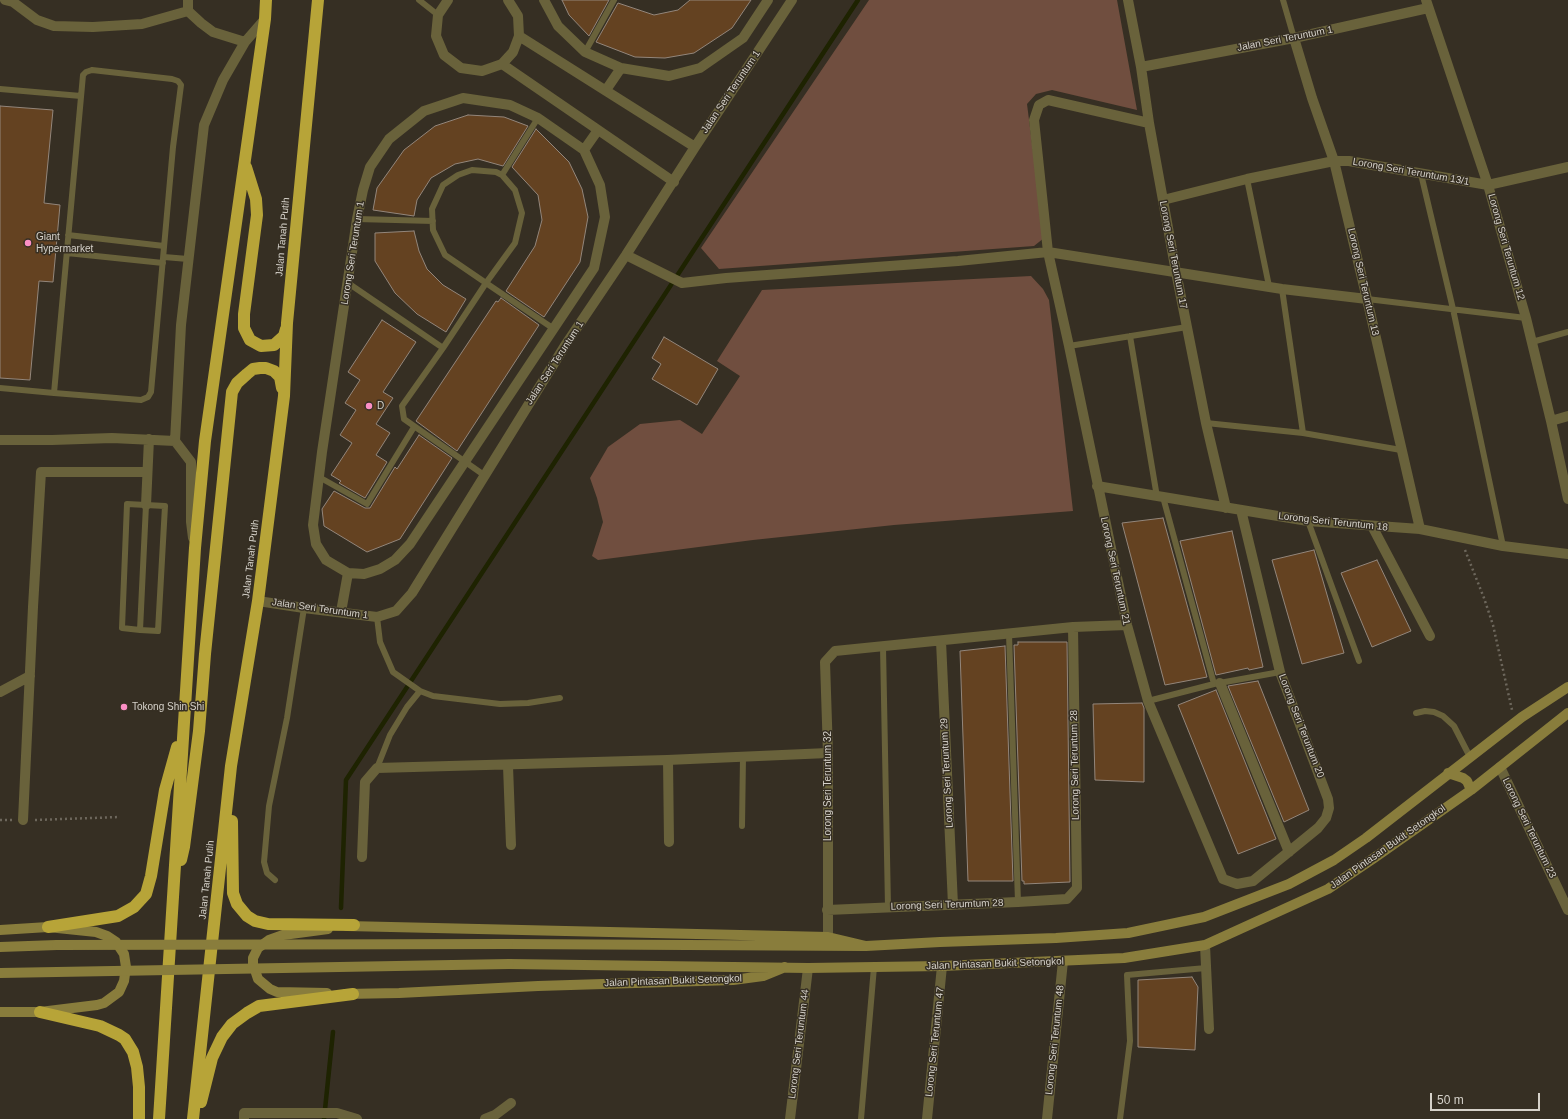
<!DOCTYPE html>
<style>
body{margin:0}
#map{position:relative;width:1568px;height:1119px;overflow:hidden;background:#362f23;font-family:Arial,sans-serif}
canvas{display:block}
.scale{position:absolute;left:1430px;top:1093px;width:110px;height:18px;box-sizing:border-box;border:2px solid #d5d1c9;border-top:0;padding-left:5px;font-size:12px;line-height:14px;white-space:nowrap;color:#d5d1c9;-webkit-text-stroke:3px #362f23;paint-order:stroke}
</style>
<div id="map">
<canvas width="1568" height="1119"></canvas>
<div class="scale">50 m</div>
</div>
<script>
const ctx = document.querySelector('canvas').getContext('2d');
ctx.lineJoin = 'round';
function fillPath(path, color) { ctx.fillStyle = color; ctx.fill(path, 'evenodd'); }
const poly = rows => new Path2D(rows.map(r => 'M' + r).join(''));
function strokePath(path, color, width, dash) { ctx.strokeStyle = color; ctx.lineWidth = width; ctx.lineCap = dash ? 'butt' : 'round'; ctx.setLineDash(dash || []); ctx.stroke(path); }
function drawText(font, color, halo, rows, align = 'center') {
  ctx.font = font + ' Arial,sans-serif'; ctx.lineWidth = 3; ctx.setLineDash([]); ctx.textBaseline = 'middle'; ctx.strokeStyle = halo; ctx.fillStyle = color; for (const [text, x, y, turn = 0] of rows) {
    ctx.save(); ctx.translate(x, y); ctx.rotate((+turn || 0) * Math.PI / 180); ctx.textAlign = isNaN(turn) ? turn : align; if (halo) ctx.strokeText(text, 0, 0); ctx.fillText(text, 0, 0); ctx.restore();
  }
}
fillPath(poly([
 [869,0,1117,0,1137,110,1052,90,1036,94,1027,104,1044,238,1034,246,719,269,701,248],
 [1031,276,1043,289,1049,300,1073,511,894,525,753,540,598,560,592,556,603,522,597,498,590,478,608,447,640,424,680,420,702,434,740,376,717,361,762,290]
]), '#704e3f');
strokePath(poly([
 [341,908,346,780,858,0],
 [324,1119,333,1032]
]), '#1e2301', 4.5);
const building = poly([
 [562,0,609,0,589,36,569,15,562,0],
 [690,0,751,0,732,28,694,53,665,58,635,57,596,42,618,3,654,15,678,10,690,0],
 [0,106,53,110,44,203,60,205,53,282,39,281,30,380,0,378,0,106],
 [468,115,504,117,528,126,503,166,478,159,455,164,431,178,417,200,414,216,373,210,377,188,404,150,435,126,468,115],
 [536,129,569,162,582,189,588,217,580,262,544,317,506,291,535,246,542,220,538,195,512,167,536,129],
 [414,231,419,251,427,269,443,285,466,299,446,332,417,314,395,293,375,261,375,233,414,231],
 [501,298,539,325,457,451,416,421,496,301,498,302,501,298],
 [382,320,416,342,383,392,393,398,376,424,390,433,376,455,387,462,365,498,339,483,341,481,331,475,352,443,340,435,356,410,345,403,360,380,348,372,382,320],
 [664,337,718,369,697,405,652,379,661,364,652,358,664,337],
 [419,435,452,458,400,539,367,552,324,526,322,509,334,491,365,508,370,508,395,467,397,469,419,435],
 [1163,518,1207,677,1165,685,1122,523,1163,518],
 [1232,531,1263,667,1249,670,1248,668,1216,675,1180,541,1232,531],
 [1314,550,1344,653,1302,664,1272,560,1314,550],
 [1377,560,1411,631,1372,647,1341,573,1377,560],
 [1018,642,1067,642,1070,882,1024,884,1024,881,1022,881,1014,645,1018,645,1018,642],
 [1005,646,1013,881,968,881,960,651,1005,646],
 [1258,681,1309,810,1284,822,1228,686,1258,681],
 [1216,690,1276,839,1238,854,1178,705,1216,690],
 [1142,703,1144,708,1144,782,1095,780,1093,704,1142,703],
 [1192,977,1198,987,1195,1050,1138,1047,1138,980,1192,977]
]);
fillPath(building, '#644221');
strokePath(building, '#93867b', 1);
strokePath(poly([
 [1465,550,1484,598,1493,625,1512,710],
 [0,820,12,820],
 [35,820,120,817]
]), '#6d675c', 2.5, [2, 3]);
strokePath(poly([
 [419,0,438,15],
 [1283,0,1294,38],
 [585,52,614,0],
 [92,70,172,79,178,81,181,85,173,147,151,392,148,397,141,400,54,393,83,75,86,72,92,70],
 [0,89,81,96],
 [1421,174,1453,309,1503,546],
 [502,175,538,118],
 [1247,179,1269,286],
 [357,219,433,221],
 [68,235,164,246],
 [67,253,163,263],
 [164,257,188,259],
 [348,283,443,348],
 [1282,289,1303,433],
 [1367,299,1526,318],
 [1130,336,1157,497],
 [1532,342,1568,332],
 [1069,346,1187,327],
 [0,388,54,393],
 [1206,423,1303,433,1401,450],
 [484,475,404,419,402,406,443,348,486,283,515,243,522,213,515,190,502,175,496,172,472,170,458,175,443,185,432,209,433,230,445,255,486,283,554,329],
 [319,477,367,504,414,427],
 [1163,497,1214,684],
 [1308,521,1359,661],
 [377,617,380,642,393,672,420,691,433,696,500,704,528,703,560,698],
 [140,630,146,505,127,504,122,628,140,630,158,631,165,506,146,505],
 [1009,634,1018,902],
 [883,647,888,907],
 [1148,701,1214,684,1280,672],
 [1416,713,1425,711,1434,712,1443,716,1454,726,1470,757],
 [377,768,390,735,407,707,420,691],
 [742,826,743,757],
 [275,880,267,873,264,862,269,806,287,718,304,608],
 [861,1119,874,967],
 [1120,1119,1130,1041,1127,975,1206,968]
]), '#69623b', 6);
strokePath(poly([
 [5,0,13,2,37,20,54,26,93,27,142,24,188,11],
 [188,0,188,11,201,23,213,32,245,42],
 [448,0,438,15,436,36,444,55,461,68,482,71,502,64,513,52,519,36,518,16,508,0],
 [544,0,558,26,585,52,621,68,669,76,700,68,743,38,768,0],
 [1128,0,1141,67,1149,123,1176,272,1206,423,1226,508],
 [1426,0,1488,185,1526,318,1551,421,1568,499],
 [519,36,695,147],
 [1294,38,1312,98,1334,161,1367,299,1420,529],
 [502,64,674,182],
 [1141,67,1294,38,1428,8],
 [606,90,621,68],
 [463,98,510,105,538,118,584,150,600,185,605,217,594,268,410,544,395,560,380,569,364,574,348,573,326,560,316,544,313,525,322,452,357,219,363,190,370,167,389,139,424,111,463,98],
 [1149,123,1048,100,1039,105,1034,120,1048,252,1069,346,1127,625,1148,701,1223,879,1237,884,1253,881,1318,828,1326,818,1329,808,1328,799,1280,672,1241,510],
 [584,150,598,130],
 [1163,200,1247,179,1334,161,1349,161,1488,185,1568,167],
 [626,255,682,283,726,278,958,261,1048,252,1282,289,1367,299],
 [1551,421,1568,416],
 [0,440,52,440,112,438,175,441],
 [1097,486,1308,521,1420,529,1503,546,1568,554],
 [146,505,149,439],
 [1372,526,1430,636],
 [193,538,191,522,191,462,175,441,181,325,204,125,223,80,245,42,265,19],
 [258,601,304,608,377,617,396,611,412,593,566,344,626,255,695,147,792,0],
 [341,612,348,573],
 [941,641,953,905],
 [1220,683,1289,852],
 [0,692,30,676],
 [668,760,669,842],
 [508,766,511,845],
 [1500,767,1568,910],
 [23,820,33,607,41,472,147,472],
 [362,857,365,782,377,768,667,760,828,753],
 [827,910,1018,902,1067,899,1077,888,1073,627],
 [828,937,828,753,825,662,835,651,1073,627,1127,625],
 [1205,945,1209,1029],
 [244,1119,244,1113,337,1113,357,1119],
 [485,1119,495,1115,511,1103],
 [790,1119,808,968],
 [927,1119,942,966],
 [1047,1119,1063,961]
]), '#69623b', 10);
strokePath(poly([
 [1448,773,1463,778,1467,781,1471,790],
 [347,926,828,937,866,946],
 [0,930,48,927,96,932,107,936,116,942,124,954,126,967,124,981,119,992,104,1003,97,1005,40,1012,0,1012],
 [508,944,866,946,940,942,1056,938,1128,933,1204,917,1289,884,1334,860,1366,838,1522,717,1568,687],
 [0,947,57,945],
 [509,964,808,968,942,966,1124,958,1205,945,1328,889,1374,858,1471,790,1568,713],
 [327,993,277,992,270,989,258,979,253,964,253,958,258,948,269,940,283,935,328,929],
 [345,994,399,993,538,986,733,980,763,976,785,967]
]), '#897d3c', 10);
strokePath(poly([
 [246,167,256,199,257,215,244,314,244,328,250,340,261,346,274,345,284,336,286,329],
 [232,821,233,893,237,904,247,916,255,921,268,924,354,925],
 [181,860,184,847,199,731,205,654,232,392,237,383,247,374,253,369,260,368,266,368,274,371,280,377,282,388],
 [48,927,118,916,134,907,146,894,151,876,165,790,177,747],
 [40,1012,100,1026,119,1035,125,1039,133,1052,137,1067,139,1087,139,1119],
 [201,1102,212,1058,222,1037,232,1024,247,1013,259,1006,353,994],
 [159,1119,195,548,205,441,265,19,266,0],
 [193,1119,231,766,258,601,284,396,287,323,318,0]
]), '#b7a438', 12);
strokePath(poly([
 [57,945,508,944],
 [0,973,509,964]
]), '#897d3c', 10);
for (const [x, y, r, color] of [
 [28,243,4,"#fb8fc4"],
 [369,406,4,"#fb8fc4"],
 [124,707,4,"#fb8fc4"]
]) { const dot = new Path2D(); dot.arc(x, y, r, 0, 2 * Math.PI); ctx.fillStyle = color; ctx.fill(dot); strokePath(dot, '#362f23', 1.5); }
drawText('10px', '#d5d1c9', '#362f23', [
 ["Jalan Seri Teruntum 1",1285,39,-11],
 ["Jalan Seri Teruntum 1",731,92,-56],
 ["Lorong Seri Teruntum 13/1",1411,172,10],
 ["Jalan Tanah Putih",283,237,-85],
 ["Lorong Seri Teruntum 12",1506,247,74],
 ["Lorong Seri Teruntum 1",353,253,-81],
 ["Lorong Seri Teruntum 17",1173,255,79],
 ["Lorong Seri Teruntum 13",1363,282,77],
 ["Jalan Seri Teruntum 1",555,363,-57],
 ["Lorong Seri Teruntum 18",1333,522,6],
 ["Jalan Tanah Putih",251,559,-83],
 ["Lorong Seri Teruntum 21",1115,571,78],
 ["Jalan Seri Teruntum 1",320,609,8],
 ["Lorong Seri Teruntum 20",1301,726,69],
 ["Lorong Seri Teruntum 28",1075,765,-91],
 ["Lorong Seri Teruntum 29",947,773,-93],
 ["Lorong Seri Teruntum 32",828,786,-90],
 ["Lorong Seri Teruntum 23",1529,828,64],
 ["Jalan Pintasan Bukit Setongkol",1388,847,-35],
 ["Jalan Tanah Putih",207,880,-84],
 ["Lorong Seri Terumtum 28",947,905,-2],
 ["Jalan Pintasan Bukit Setongkol",995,964,-2],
 ["Jalan Pintasan Bukit Setongkol",673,981,-2],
 ["Lorong Seri Teruntum 48",1055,1040,-84],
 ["Lorong Seri Teruntum 47",935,1042,-84],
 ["Lorong Seri Teruntum 44",799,1044,-83]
]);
drawText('10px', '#d5d1c9', '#362f23', [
 ["Giant",36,237],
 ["Hypermarket",36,249],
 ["D",377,406],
 ["Tokong Shin Shi",132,707]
], 'left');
</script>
